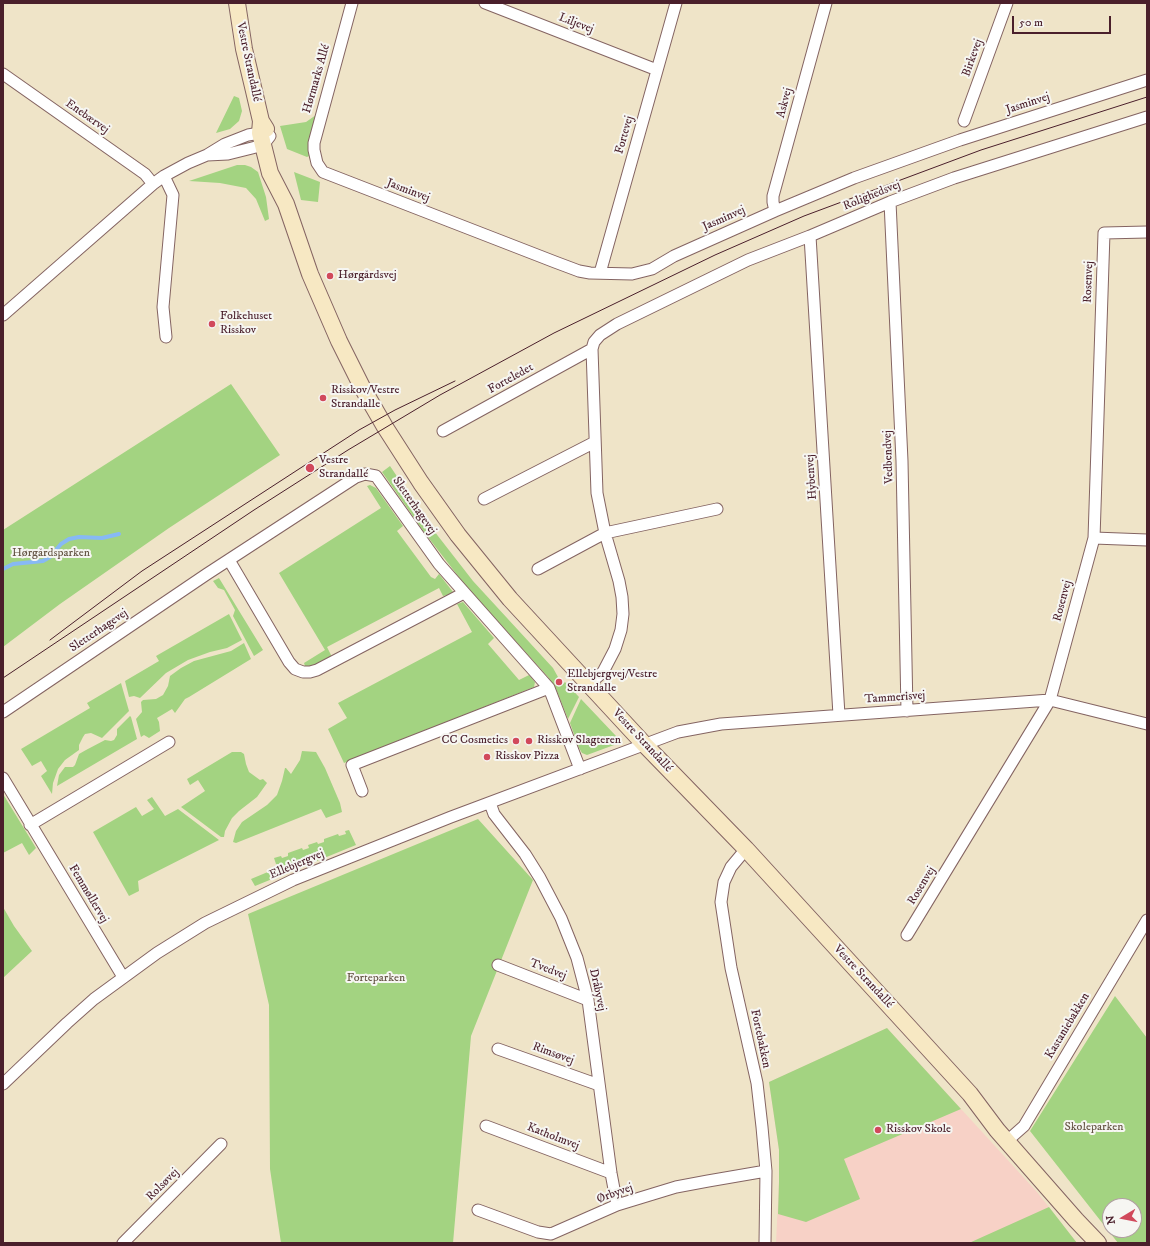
<!DOCTYPE html>
<meta charset="utf-8">
<style>
body{margin:0}
#map{position:relative;width:1150px;height:1246px;overflow:hidden;background:#efe4c8;font-family:"IM FELL DW Pica",serif}
canvas{display:block}
.frame{position:absolute;inset:0;border:4px solid #4a1f2b;pointer-events:none}
.north{position:absolute;left:1102px;top:1198px;width:40px;height:40px;box-sizing:border-box;background:#f6f6f2;border:1px solid #b1a0a2;border-radius:50%;rotate:260deg;font-size:11px;font-weight:700;line-height:16px;text-align:center;color:#4a1f2b}
.north::after{content:'';display:block;margin:auto;width:14px;height:18px;background:#d1495b;clip-path:polygon(50% 0,100% 100%,50% 72%,0 100%)}
.scale{position:absolute;left:1012px;top:16px;width:99px;height:18px;box-sizing:border-box;border:2px solid #4a1f2b;border-top:0;padding-left:5px;font-size:12px;line-height:14px;white-space:nowrap;color:#4a1f2b;-webkit-text-stroke:3px #f6f6f2;paint-order:stroke}
</style>
<div id="map">
<canvas width="1150" height="1246"></canvas>
<div class="frame"></div>
<div class="north">N</div>
<div class="scale">50 m</div>
</div>
<script>
const ctx = document.querySelector('canvas').getContext('2d');
ctx.lineJoin = 'round';
function fillPath(path, color) { ctx.fillStyle = color; ctx.fill(path, 'evenodd'); }
const poly = rows => new Path2D(rows.map(r => 'M' + r).join(''));
function strokePath(path, color, width, dash) { ctx.strokeStyle = color; ctx.lineWidth = width; ctx.lineCap = dash ? 'butt' : 'round'; ctx.setLineDash(dash || []); ctx.stroke(path); }
function drawText(font, color, halo, rows, align = 'center') {
  ctx.font = font + ' "IM FELL DW Pica",serif'; ctx.lineWidth = 4; ctx.setLineDash([]); ctx.textBaseline = 'middle'; ctx.strokeStyle = halo; ctx.fillStyle = color; for (const [text, x, y, turn = 0] of rows) {
    ctx.save(); ctx.translate(x, y); ctx.rotate((+turn || 0) * Math.PI / 180); ctx.textAlign = isNaN(turn) ? turn : align; if (halo) ctx.strokeText(text, 0, 0); ctx.fillText(text, 0, 0); ctx.restore();
  }
}
fillPath(poly([
 [887,1028,1037,1192,1077,1243,776,1243,779,1182,779,1150,769,1082]
]), '#f7d1c6');
fillPath(poly([
 [234,96,239,98,242,111,239,121,230,129,216,133],
 [316,115,308,145,309,156,307,157,287,149,280,126,306,122],
 [237,165,245,165,251,167,258,172,266,197,269,219,265,221,256,199,246,188,220,183,189,181],
 [294,172,320,182,318,202,301,200],
 [231,384,280,455,169,528,60,604,3,647,3,530],
 [390,466,431,527,473,581,553,668,558,677,556,680,562,685,565,682,579,697,568,719,556,689,548,677,465,585,424,532,382,472],
 [370,485,376,488,403,526,397,531,431,577,435,579,439,574,453,592,448,595,443,596,439,588,327,647,332,657,314,666,305,666,304,663,325,650,279,573,381,508,367,486],
 [219,578,263,650,254,656,233,616,235,610,224,590,218,588,213,581],
 [463,602,494,638,488,644,519,680,529,675,535,682,534,687,344,763,328,729,347,718,338,703,472,632,457,604],
 [229,614,242,640,227,648,210,652,188,660,166,673,140,698,134,696,129,697,125,681,159,661,156,656],
 [244,643,251,659,189,697,185,699,175,713,172,709,157,718,159,722,160,731,149,738,144,735,141,737,136,719,142,712,141,702,143,700,156,699,163,695,168,686,170,676,181,668,194,661,231,651],
 [121,683,129,711,102,738,91,733,85,734,83,737,79,745,79,750,65,760,58,769,53,783,52,794,41,776,47,771,41,761,32,766,21,749,90,708,87,703],
 [581,699,616,736,616,739,614,745,587,755,582,753,579,748,570,723],
 [130,716,131,717,137,739,57,786,59,775,65,767,73,767,75,765,79,754,86,750,105,740,111,741,114,740,117,735,117,729],
 [302,751,316,752,325,768,340,803,342,812,326,818,321,809,236,843,233,842,236,831,242,822,267,805,277,795,282,781,285,768,286,768,291,774,300,760],
 [232,752,241,752,244,754,246,764,249,772,260,780,263,779,267,783,257,797,239,811,232,818,225,831,224,837,221,837,181,807,205,791,198,780,190,785,187,779],
 [3,794,36,848,29,855,22,843,3,853],
 [152,797,165,816,178,809,219,840,138,881,139,891,129,896,93,832,136,807,142,816,154,809,147,800],
 [478,819,533,880,471,1036,453,1243,281,1243,270,1169,269,1005,248,914],
 [349,830,356,845,280,876,274,858,281,856,282,858,288,856,288,853,302,848,303,850,309,848,308,845,317,842,318,844,324,842,324,839,338,834,339,836,346,834,345,831],
 [275,869,277,877,255,886,251,879],
 [3,907,14,926,32,951,3,978],
 [1115,996,1147,1038,1147,1243,1118,1243,1030,1131],
 [1110,1206,1134,1206,1134,1230,1110,1230],
 [887,1028,961,1109,844,1159,860,1199,806,1222,778,1214,779,1182,779,1150,769,1082],
 [1049,1207,1077,1243,969,1243]
]), '#a3d381');
strokePath(poly([
 [3,569,13,564,43,561,50,557,61,544,69,539,79,537,102,538,119,534]
]), '#87b9f4', 4);
const street = poly([
 [352,3,314,143,314,150,317,163,323,172,555,262,579,271,590,273,632,274,652,269,674,256,775,211,854,178,960,140,1147,80],
 [485,3,657,70],
 [3,74,145,174,153,184],
 [964,121,1007,3],
 [164,176,173,195,163,307,166,337],
 [890,202,902,461,907,711],
 [775,211,773,202,773,196,826,3],
 [810,236,839,715],
 [600,273,676,3],
 [3,315,153,184,164,176,188,163,207,155,225,144,248,135,260,133,270,136,263,145,252,148,228,154,207,155],
 [443,431,592,349],
 [484,499,595,442],
 [1094,538,1147,540],
 [229,560,289,662,295,669,303,672,310,672,317,670,464,593],
 [538,569,605,533,717,509],
 [589,684,603,672,615,649,621,630,623,614,622,597,619,581,605,533,597,493,592,349,594,342,600,335,617,324,748,260,810,236,890,202,954,178,1147,117],
 [3,712,207,574,356,477,365,474,376,476,439,564,549,688,580,769],
 [3,778,123,977],
 [362,791,352,765,549,688],
 [490,803,494,814,525,854,540,878,561,918,577,958,588,1000,611,1173,617,1205],
 [30,825,169,742],
 [746,849,731,867,724,882,721,902,731,968,757,1083,762,1127,766,1171,765,1243],
 [907,935,1050,700,1094,538,1104,233,1147,232],
 [498,965,588,1000],
 [498,1049,599,1085],
 [3,1084,67,1023,94,999,157,953,205,923,293,880,451,817,678,732,721,724,1050,700,1147,724],
 [486,1126,611,1173],
 [1007,1141,1024,1126,1147,920],
 [478,1210,538,1232,551,1234,617,1205,676,1187,708,1181,766,1171],
 [123,1243,221,1144]
]);
const secondary = poly([
 [237,3,244,49,254,91,261,121,266,129],
 [261,121,260,133,270,173,286,204,310,274,339,341,363,389,385,427,421,483,458,535,510,599,645,745,746,849,970,1094,997,1130,1076,1220,1098,1243]
]);
strokePath(street, '#846462', 13);
strokePath(secondary, '#846462', 18);
strokePath(street, '#fff', 11);
strokePath(secondary, '#f7e8c3', 16);
strokePath(poly([
 [50,640,142,571,359,430,395,410,455,381],
 [3,678,254,510,348,450,440,395,554,333,715,255,804,216,981,150,1147,97]
]), '#4a1f2b', 1);
for (const [x, y, r, color] of [
 [330,276,4,"#d1495b"],
 [212,324,4,"#d1495b"],
 [323,398,4,"#d1495b"],
 [310,468,5,"#d1495b"],
 [559,682,4,"#d1495b"],
 [516,741,4,"#d1495b"],
 [529,741,4,"#d1495b"],
 [487,757,4,"#d1495b"],
 [878,1130,4,"#d1495b"]
]) { const dot = new Path2D(); dot.arc(x, y, r, 0, 2 * Math.PI); ctx.fillStyle = color; ctx.fill(dot); strokePath(dot, '#f6f6f2', 1.5); }
drawText('12px', '#4a1f2b', '#f6f6f2', [
 ["Liljevej",576,24,21],
 ["Birkevej",973,58,-70],
 ["Vestre Strandallé",248,62,78],
 ["Hørmarks Allé",317,79,-74],
 ["Askvej",785,103,-75],
 ["Jasminvej",1028,104,-18],
 ["Enebærvej",87,117,35],
 ["Fortevej",625,135,-74],
 ["Jasminvej",408,191,21],
 ["Rolighedsvej",872,196,-22],
 ["Jasminvej",724,219,-24],
 ["Rosenvej",1089,282,-88],
 ["Forteledet",511,379,-29],
 ["Vedbendvej",889,457,-92],
 ["Hybenvej",812,477,-94],
 ["Sletterhagevej",414,506,55],
 ["Rosenvej",1063,601,-75],
 ["Sletterhagevej",99,631,-34],
 ["Tammerisvej",895,698,-4],
 ["Vestre Strandallé",642,741,47],
 ["Ellebjergvej",297,865,-23],
 ["Rosenvej",922,886,-59],
 ["Femmøllervej",88,894,59],
 ["Tvedvej",548,970,21],
 ["Vestre Strandallé",863,977,47],
 ["Dråbyvej",597,990,78],
 ["Kastaniebakken",1068,1026,-59],
 ["Fortebakken",760,1039,78],
 ["Rimsøvej",553,1054,20],
 ["Katholmvej",553,1137,21],
 ["Rolsøvej",163,1185,-45],
 ["Ørbyvej",615,1194,-20]
]);
drawText('12px', '#4a1f2b', '#f6f6f2', [
 ["Hørgårdsvej",338,276],
 ["Folkehuset",220,317],
 ["Risskov",220,331],
 ["Risskov/Vestre",331,391],
 ["Strandalle",331,405],
 ["Vestre",319,461],
 ["Strandallé",319,475],
 ["Ellebjergvej/Vestre",567,675],
 ["Strandalle",567,689],
 ["CC Cosmetics",508,741,"right"],
 ["Risskov Slagteren",537,741],
 ["Risskov Pizza",495,757],
 ["Risskov Skole",886,1130]
], 'left');
drawText('12px', '#655545', '#f6f6f2', [
 ["Hørgårdsparken",51,554],
 ["Forteparken",376,979],
 ["Skoleparken",1094,1128]
]);
</script>
